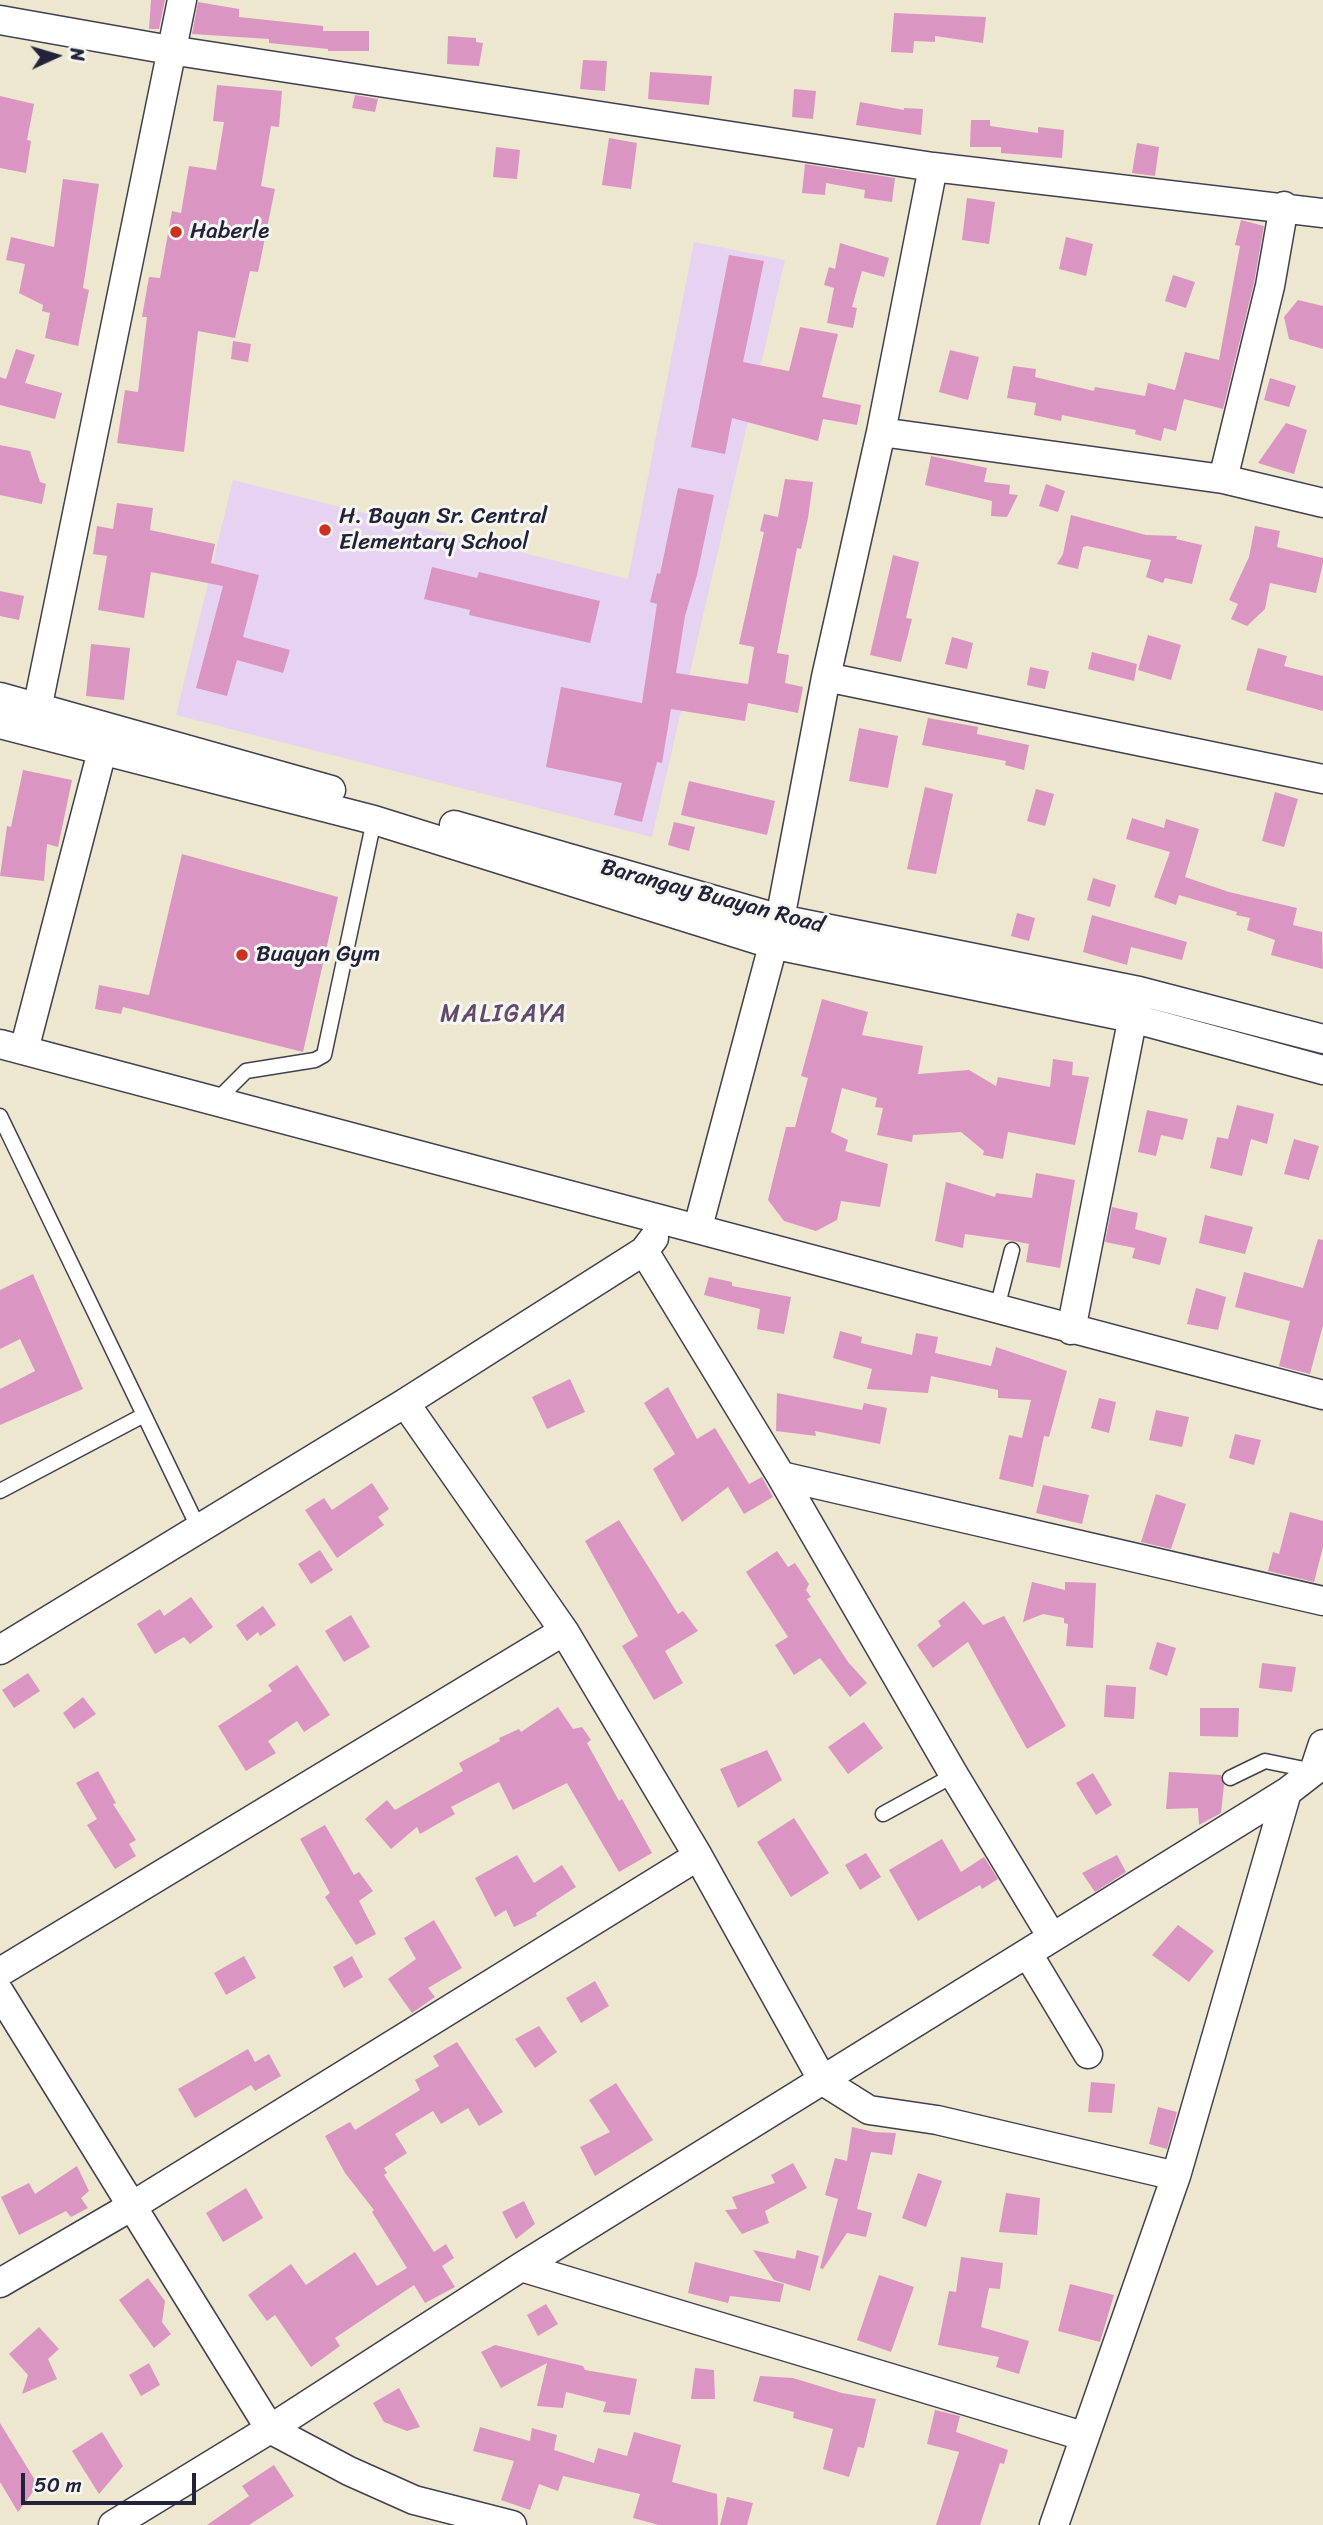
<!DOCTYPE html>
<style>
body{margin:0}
#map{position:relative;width:1323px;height:2525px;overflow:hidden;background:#ede7cf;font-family:Sriracha,sans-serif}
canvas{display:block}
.north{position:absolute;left:21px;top:21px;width:70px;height:70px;-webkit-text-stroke:5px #f6f6f2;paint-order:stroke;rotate:86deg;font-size:19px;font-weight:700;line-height:28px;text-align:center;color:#22223b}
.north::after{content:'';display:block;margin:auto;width:24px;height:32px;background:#22223b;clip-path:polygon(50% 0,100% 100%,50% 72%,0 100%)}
.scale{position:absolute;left:21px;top:2473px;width:175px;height:32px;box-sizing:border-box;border:4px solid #22223b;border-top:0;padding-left:9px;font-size:21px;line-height:24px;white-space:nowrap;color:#22223b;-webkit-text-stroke:5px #f6f6f2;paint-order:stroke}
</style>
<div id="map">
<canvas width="1323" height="2525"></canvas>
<div class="north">N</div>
<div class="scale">50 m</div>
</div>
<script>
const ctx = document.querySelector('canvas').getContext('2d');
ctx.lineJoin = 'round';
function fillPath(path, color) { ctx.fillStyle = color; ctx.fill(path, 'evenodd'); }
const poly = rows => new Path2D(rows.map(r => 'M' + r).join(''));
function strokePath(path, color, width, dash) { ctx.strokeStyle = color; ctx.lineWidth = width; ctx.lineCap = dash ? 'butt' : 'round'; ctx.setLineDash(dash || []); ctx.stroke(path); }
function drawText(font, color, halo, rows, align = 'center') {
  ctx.font = font + ' Sriracha,sans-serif'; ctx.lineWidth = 6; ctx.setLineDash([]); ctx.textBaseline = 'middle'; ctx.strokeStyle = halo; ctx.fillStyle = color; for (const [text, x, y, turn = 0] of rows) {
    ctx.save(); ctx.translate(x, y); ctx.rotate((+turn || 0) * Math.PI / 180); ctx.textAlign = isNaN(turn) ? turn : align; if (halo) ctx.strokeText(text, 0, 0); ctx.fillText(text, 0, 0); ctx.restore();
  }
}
fillPath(poly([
 [694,242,785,260,652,837,176,715,233,480,628,579]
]), '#e5d3f1');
fillPath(poly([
 [151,0,165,0,159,29,149,29],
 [198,2,239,9,239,17,323,26,323,31,369,31,369,51,328,51,328,49,269,43,269,39,192,34],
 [894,13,986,17,983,43,935,36,935,42,914,41,913,53,891,52],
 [448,36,476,38,476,42,483,43,479,66,447,64],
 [583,60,607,61,605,91,580,89],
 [650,72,712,76,709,105,648,99],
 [217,85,282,91,279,127,271,126,261,186,275,189,258,272,250,271,235,338,198,331,184,452,117,443,125,390,138,392,147,317,142,317,149,277,160,278,172,211,181,213,189,166,216,170,224,122,213,121],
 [794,89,816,91,813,119,792,117],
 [355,95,378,99,375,112,352,108],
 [0,96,34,104,27,140,31,141,26,173,0,168],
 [860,102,904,110,904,108,923,109,921,135,856,125],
 [971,120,990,120,990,126,1038,133,1038,127,1064,130,1062,158,1001,153,1001,147,970,147],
 [609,138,637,143,631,189,602,185],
 [1137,143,1159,147,1155,176,1132,173],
 [496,147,520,150,517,179,493,177],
 [805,164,895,178,892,202,864,198,865,190,826,183,825,195,802,193],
 [63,179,99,184,83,288,89,290,78,346,45,338,50,313,42,311,43,305,19,293,25,264,6,260,11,237,54,247],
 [967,198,995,202,989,244,962,240],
 [1241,220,1264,226,1254,283,1223,409,1184,399,1176,431,1164,428,1161,441,1135,434,1136,430,1062,415,1061,421,1034,415,1036,403,1007,398,1013,366,1036,369,1035,377,1094,391,1095,387,1145,396,1148,383,1175,390,1185,352,1219,360,1240,246,1235,245],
 [1066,237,1093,244,1086,276,1059,269],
 [840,243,889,258,884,277,862,271,852,307,857,308,853,328,827,323,834,288,824,285,829,267,835,269],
 [729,255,764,261,743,362,789,371,800,327,838,334,822,397,861,405,857,425,823,419,818,441,732,418,725,454,691,447],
 [1173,275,1195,282,1186,308,1165,301],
 [1298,300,1323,306,1323,349,1289,339,1284,317],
 [233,341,251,344,248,362,231,359],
 [16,349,35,355,25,383,62,393,55,419,0,405,0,377,6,379],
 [950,350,979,357,968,400,939,392],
 [1270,378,1296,386,1289,407,1264,400],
 [1286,423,1307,430,1294,474,1258,463],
 [0,445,30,451,40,482,46,484,42,504,0,495],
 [931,456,987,468,984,482,1010,485,1009,494,1018,495,1007,517,991,516,992,501,925,485],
 [785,479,813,482,808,518,801,549,797,548,777,653,789,655,785,683,803,687,798,713,748,703,745,721,671,709,662,763,657,762,642,822,614,815,622,783,546,767,561,687,642,703,657,604,650,602,657,573,660,574,678,488,714,495,697,575,685,616,676,673,748,684,754,647,739,644,764,532,760,531,764,514,778,517],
 [1046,484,1065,491,1058,512,1039,506],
 [117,503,153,508,150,530,215,544,211,563,259,575,243,637,290,650,283,673,237,660,227,696,196,688,223,586,151,572,144,618,98,610,107,556,93,554,97,526,113,529],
 [1071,515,1146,535,1177,536,1176,539,1202,545,1192,584,1165,578,1163,583,1146,577,1151,560,1087,546,1083,547,1078,569,1057,564,1063,554],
 [1255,526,1280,531,1277,547,1323,558,1323,563,1316,593,1270,583,1265,609,1247,626,1231,619,1238,604,1229,600,1249,557],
 [893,555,919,562,906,618,912,619,901,662,870,655],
 [432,567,477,578,479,572,600,601,590,643,469,615,470,610,424,599],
 [0,591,24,596,19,620,0,616],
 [1148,635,1181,645,1171,680,1138,670],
 [952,637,973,643,967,669,945,664],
 [91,644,130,648,124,700,86,696],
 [1258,648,1287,656,1284,666,1323,676,1323,711,1246,690],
 [1092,652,1137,664,1134,681,1088,669],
 [1030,667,1049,671,1045,689,1027,685],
 [928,718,978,727,977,734,1029,745,1024,770,1005,765,1006,761,922,745],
 [859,728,898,736,888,788,849,781],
 [23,770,72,780,58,847,47,844,44,881,0,876,7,826,11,827],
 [689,781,775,801,767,835,681,815],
 [925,787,953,794,936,874,907,869],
 [1036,789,1054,794,1045,826,1027,821],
 [1275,792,1298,799,1284,847,1262,841],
 [1132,818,1164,828,1166,819,1199,829,1185,877,1229,892,1297,908,1293,925,1322,932,1323,969,1271,955,1275,940,1247,930,1250,918,1236,915,1237,912,1179,895,1176,905,1154,897,1170,852,1126,839],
 [674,822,695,827,689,851,668,845],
 [182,854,338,897,303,1052,123,1007,121,1014,95,1009,99,985,149,995],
 [1093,878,1116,885,1110,907,1087,900],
 [1017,913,1035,918,1029,941,1011,936],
 [1092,915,1187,942,1182,960,1131,947,1127,965,1083,952],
 [822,999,868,1012,862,1035,923,1046,918,1074,969,1070,996,1086,998,1077,1050,1087,1053,1059,1073,1062,1072,1075,1089,1077,1075,1145,1008,1132,1003,1159,983,1155,984,1151,961,1132,913,1135,912,1142,877,1135,883,1108,875,1107,877,1098,842,1088,831,1132,848,1140,845,1151,888,1164,880,1207,841,1201,837,1220,816,1231,784,1221,768,1200,786,1127,795,1127,808,1078,801,1076],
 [1237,1105,1274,1114,1267,1144,1251,1139,1242,1176,1210,1168,1217,1137,1228,1139],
 [1147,1110,1188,1119,1183,1140,1161,1135,1156,1156,1138,1152],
 [1294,1139,1319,1146,1309,1180,1284,1174],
 [1036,1173,1075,1180,1060,1268,1026,1262,1029,1244,1014,1241,965,1234,963,1248,935,1241,946,1182,995,1197,996,1193,1032,1198],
 [1112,1207,1138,1213,1135,1229,1167,1238,1160,1265,1132,1258,1135,1248,1105,1242],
 [1205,1215,1253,1227,1245,1254,1199,1243],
 [1318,1239,1323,1240,1323,1325,1310,1374,1279,1366,1290,1321,1235,1307,1244,1272,1303,1288],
 [33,1274,83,1389,0,1425,0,1389,35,1371,20,1339,0,1349,0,1290],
 [709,1277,732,1282,732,1286,791,1297,784,1334,757,1329,760,1309,704,1295],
 [1196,1288,1226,1297,1218,1330,1187,1324],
 [840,1331,862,1337,861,1343,912,1355,916,1333,938,1337,935,1353,991,1366,996,1347,1067,1371,1049,1437,1044,1436,1033,1487,999,1479,1009,1435,1022,1438,1031,1400,998,1398,998,1390,931,1376,928,1393,867,1389,872,1369,833,1358],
 [570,1379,585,1412,547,1429,532,1397],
 [668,1387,697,1439,715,1428,749,1484,762,1477,773,1497,744,1514,728,1487,682,1522,653,1469,675,1454,644,1403],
 [777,1393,862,1410,864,1403,887,1408,880,1444,815,1431,816,1436,776,1431],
 [1099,1398,1116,1402,1109,1433,1091,1428],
 [1156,1410,1189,1417,1182,1447,1149,1440],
 [1235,1434,1261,1440,1254,1465,1229,1458],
 [372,1483,389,1509,378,1517,384,1525,337,1558,305,1510,324,1498,332,1510],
 [1043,1485,1089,1495,1082,1524,1036,1513],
 [1156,1494,1186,1504,1171,1549,1141,1542],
 [1290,1512,1323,1521,1323,1547,1314,1582,1268,1571,1273,1552,1279,1554],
 [619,1520,678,1614,683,1611,698,1631,665,1651,683,1683,654,1700,622,1646,638,1636,585,1541],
 [320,1550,333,1570,311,1584,298,1564],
 [777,1551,788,1567,795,1563,809,1584,806,1590,811,1597,807,1599,848,1662,867,1683,850,1697,820,1658,794,1675,775,1645,788,1637,746,1572],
 [1032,1582,1065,1590,1065,1582,1096,1583,1093,1648,1066,1646,1068,1624,1064,1623,1064,1618,1043,1614,1023,1622],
 [191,1597,213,1627,190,1644,184,1637,155,1654,137,1624,160,1609,164,1616],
 [964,1601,983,1625,1004,1616,1066,1726,1027,1749,968,1642,933,1668,917,1645,941,1626,938,1621],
 [263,1606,276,1625,260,1636,258,1632,247,1641,236,1625],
 [351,1615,370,1647,344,1662,325,1631],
 [1157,1642,1176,1648,1167,1676,1149,1669],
 [1262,1663,1296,1667,1292,1692,1259,1688],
 [297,1665,330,1715,304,1732,297,1721,268,1741,276,1753,246,1771,218,1726,272,1691,268,1685],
 [28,1673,40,1691,14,1708,2,1690],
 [1106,1685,1136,1687,1134,1719,1104,1717],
 [83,1697,96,1714,74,1729,63,1713],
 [558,1707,573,1729,582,1727,591,1740,587,1743,619,1801,622,1799,652,1853,619,1872,567,1783,513,1810,499,1782,451,1807,455,1814,420,1834,417,1827,391,1849,365,1819,387,1800,395,1810,463,1771,459,1763,500,1741,499,1738,519,1729,521,1732],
 [1200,1708,1239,1708,1238,1737,1200,1736],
 [864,1722,883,1748,848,1774,828,1747],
 [767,1750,782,1780,738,1808,720,1769],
 [98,1771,116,1803,113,1804,136,1840,129,1844,136,1856,115,1869,87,1825,97,1819,76,1783],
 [1169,1772,1221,1775,1224,1785,1221,1813,1199,1825,1198,1808,1166,1809],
 [1093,1773,1112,1805,1096,1815,1076,1783],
 [794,1818,829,1873,791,1897,757,1842],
 [325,1825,354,1875,359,1872,373,1891,359,1901,376,1934,356,1945,325,1897,330,1893,300,1839],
 [942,1839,961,1872,984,1857,998,1879,982,1889,980,1885,918,1921,889,1870],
 [866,1853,881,1877,860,1890,845,1865],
 [517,1855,534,1883,562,1865,576,1887,536,1913,537,1916,514,1927,506,1910,495,1917,475,1878],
 [1117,1855,1126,1872,1095,1892,1082,1873],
 [434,1920,462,1968,428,1988,435,1997,412,2013,388,1979,416,1959,404,1938],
 [1178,1925,1214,1951,1189,1982,1152,1955],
 [244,1956,256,1978,226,1995,214,1973],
 [352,1956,363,1977,344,1988,333,1967],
 [595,1981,609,2006,581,2023,566,1998],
 [539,2026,557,2052,535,2068,515,2039],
 [457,2042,503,2112,479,2126,468,2108,441,2124,433,2111,395,2134,407,2153,384,2168,387,2173,384,2175,434,2252,446,2244,454,2258,442,2266,455,2287,425,2303,414,2285,335,2338,340,2346,311,2367,275,2315,267,2321,248,2295,291,2264,306,2285,355,2252,377,2286,407,2268,372,2212,374,2210,345,2173,325,2136,350,2122,355,2130,420,2090,415,2080,439,2066,433,2056],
 [248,2049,255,2062,269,2054,281,2076,255,2091,251,2085,195,2118,178,2089],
 [1091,2082,1115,2084,1112,2113,1088,2112],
 [616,2083,653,2140,595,2176,580,2147,610,2132,589,2100],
 [1158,2107,1177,2112,1167,2149,1149,2144],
 [852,2127,874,2132,896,2133,892,2155,871,2152,857,2209,872,2213,866,2237,847,2233,823,2269,820,2268,838,2199,825,2195,835,2158,847,2161],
 [793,2163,807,2188,765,2211,769,2223,742,2234,725,2210,737,2209,732,2197,775,2183,771,2175],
 [77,2166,89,2191,81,2198,88,2208,71,2217,66,2211,19,2235,1,2197,29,2183,35,2194],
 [918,2173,942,2181,926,2227,902,2218],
 [246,2188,263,2218,223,2242,206,2213],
 [1006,2193,1040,2198,1037,2235,999,2232],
 [524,2201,535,2224,516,2239,502,2212],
 [753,2250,795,2259,797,2250,819,2256,810,2291,774,2280],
 [961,2257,1003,2263,1000,2289,989,2288,981,2327,1029,2341,1019,2374,996,2367,999,2357,938,2345,949,2291,956,2292],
 [695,2262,784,2284,780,2302,730,2296,728,2303,688,2293],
 [879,2275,914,2287,891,2352,857,2340],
 [148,2278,165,2301,162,2322,171,2334,154,2348,119,2300],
 [1070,2284,1114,2295,1100,2342,1058,2331],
 [546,2304,558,2324,538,2336,527,2315],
 [39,2327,59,2349,48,2359,57,2379,22,2394,28,2375,9,2354],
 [495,2345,583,2366,585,2370,637,2379,630,2415,603,2412,606,2402,566,2392,563,2408,537,2406,547,2363,501,2388,481,2352],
 [149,2363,160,2385,141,2396,129,2375],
 [695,2368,714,2370,715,2399,691,2399],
 [760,2376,793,2378,842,2393,876,2399,864,2448,858,2447,849,2477,823,2469,833,2429,793,2418,794,2412,753,2401],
 [399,2388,420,2427,407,2431,384,2422,373,2403],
 [935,2410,960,2416,956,2432,1008,2450,1004,2464,1000,2463,980,2525,936,2525,959,2452,927,2444],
 [0,2423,38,2485,18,2512,0,2482],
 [480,2427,530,2441,532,2428,557,2435,554,2450,594,2463,598,2448,627,2456,634,2432,681,2445,672,2482,717,2494,718,2525,659,2525,633,2518,640,2494,563,2476,558,2491,539,2484,530,2510,501,2500,514,2461,473,2451],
 [102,2432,123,2466,99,2494,72,2451],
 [274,2465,294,2496,249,2525,207,2525,249,2496,242,2486],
 [727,2497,753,2503,747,2525,720,2525]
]), '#db95c3');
const lane = poly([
 [214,1103,246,1071,315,1060,324,1055,374,820],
 [0,1116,199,1529],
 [997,1308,1012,1250],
 [0,1491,144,1415],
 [1230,1778,1265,1761,1314,1771],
 [883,1814,954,1775]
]);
const street = poly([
 [0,20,170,50,933,167,1323,213],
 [881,432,1223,479,1323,503],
 [1223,479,1270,286,1284,206],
 [826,677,1323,779],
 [0,697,331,790],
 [0,724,374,820,771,944,1132,1018,1323,1070],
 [34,724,182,0],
 [454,825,780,919,1139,991,1323,1039],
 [0,1044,1323,1395],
 [24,1050,107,732],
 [698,1227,780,919,826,677,881,432,933,167],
 [644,1251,781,1476,954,1775,1052,1937],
 [1071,1330,1136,1001],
 [405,1403,564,1631,698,1856,823,2081,869,2110,937,2120,1176,2176],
 [781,1476,1323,1601],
 [0,1650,405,1403,644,1251,654,1238],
 [1028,1954,1088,2054],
 [0,1972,564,1631],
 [0,1993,270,2429,349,2471,414,2500,512,2525],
 [521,2267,1083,2436],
 [0,2283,132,2206,698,1856],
 [113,2525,270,2429,521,2267,1287,1792],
 [1054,2525,1176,2176,1287,1792,1314,1771,1323,1744]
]);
strokePath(lane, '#404051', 17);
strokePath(street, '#404051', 31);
strokePath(lane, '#fff', 14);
strokePath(street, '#fff', 28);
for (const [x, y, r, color] of [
 [176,232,7,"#c8321e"],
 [325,530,7,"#c8321e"],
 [242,955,7,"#c8321e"]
]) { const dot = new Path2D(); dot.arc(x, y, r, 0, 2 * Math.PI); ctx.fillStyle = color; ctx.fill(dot); strokePath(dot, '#f6f6f2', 2.5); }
drawText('23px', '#22223b', '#f6f6f2', [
 ["Haberle",190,232],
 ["H. Bayan Sr. Central",339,517],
 ["Elementary School",339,543],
 ["Buayan Gym",256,955]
], 'left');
drawText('23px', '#22223b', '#f6f6f2', [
 ["Barangay Buayan Road",712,897,15]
]);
ctx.letterSpacing = '2px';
drawText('24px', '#634a6b', '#f6f6f2', [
 ["MALIGAYA",504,1015]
]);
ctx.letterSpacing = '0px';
</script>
